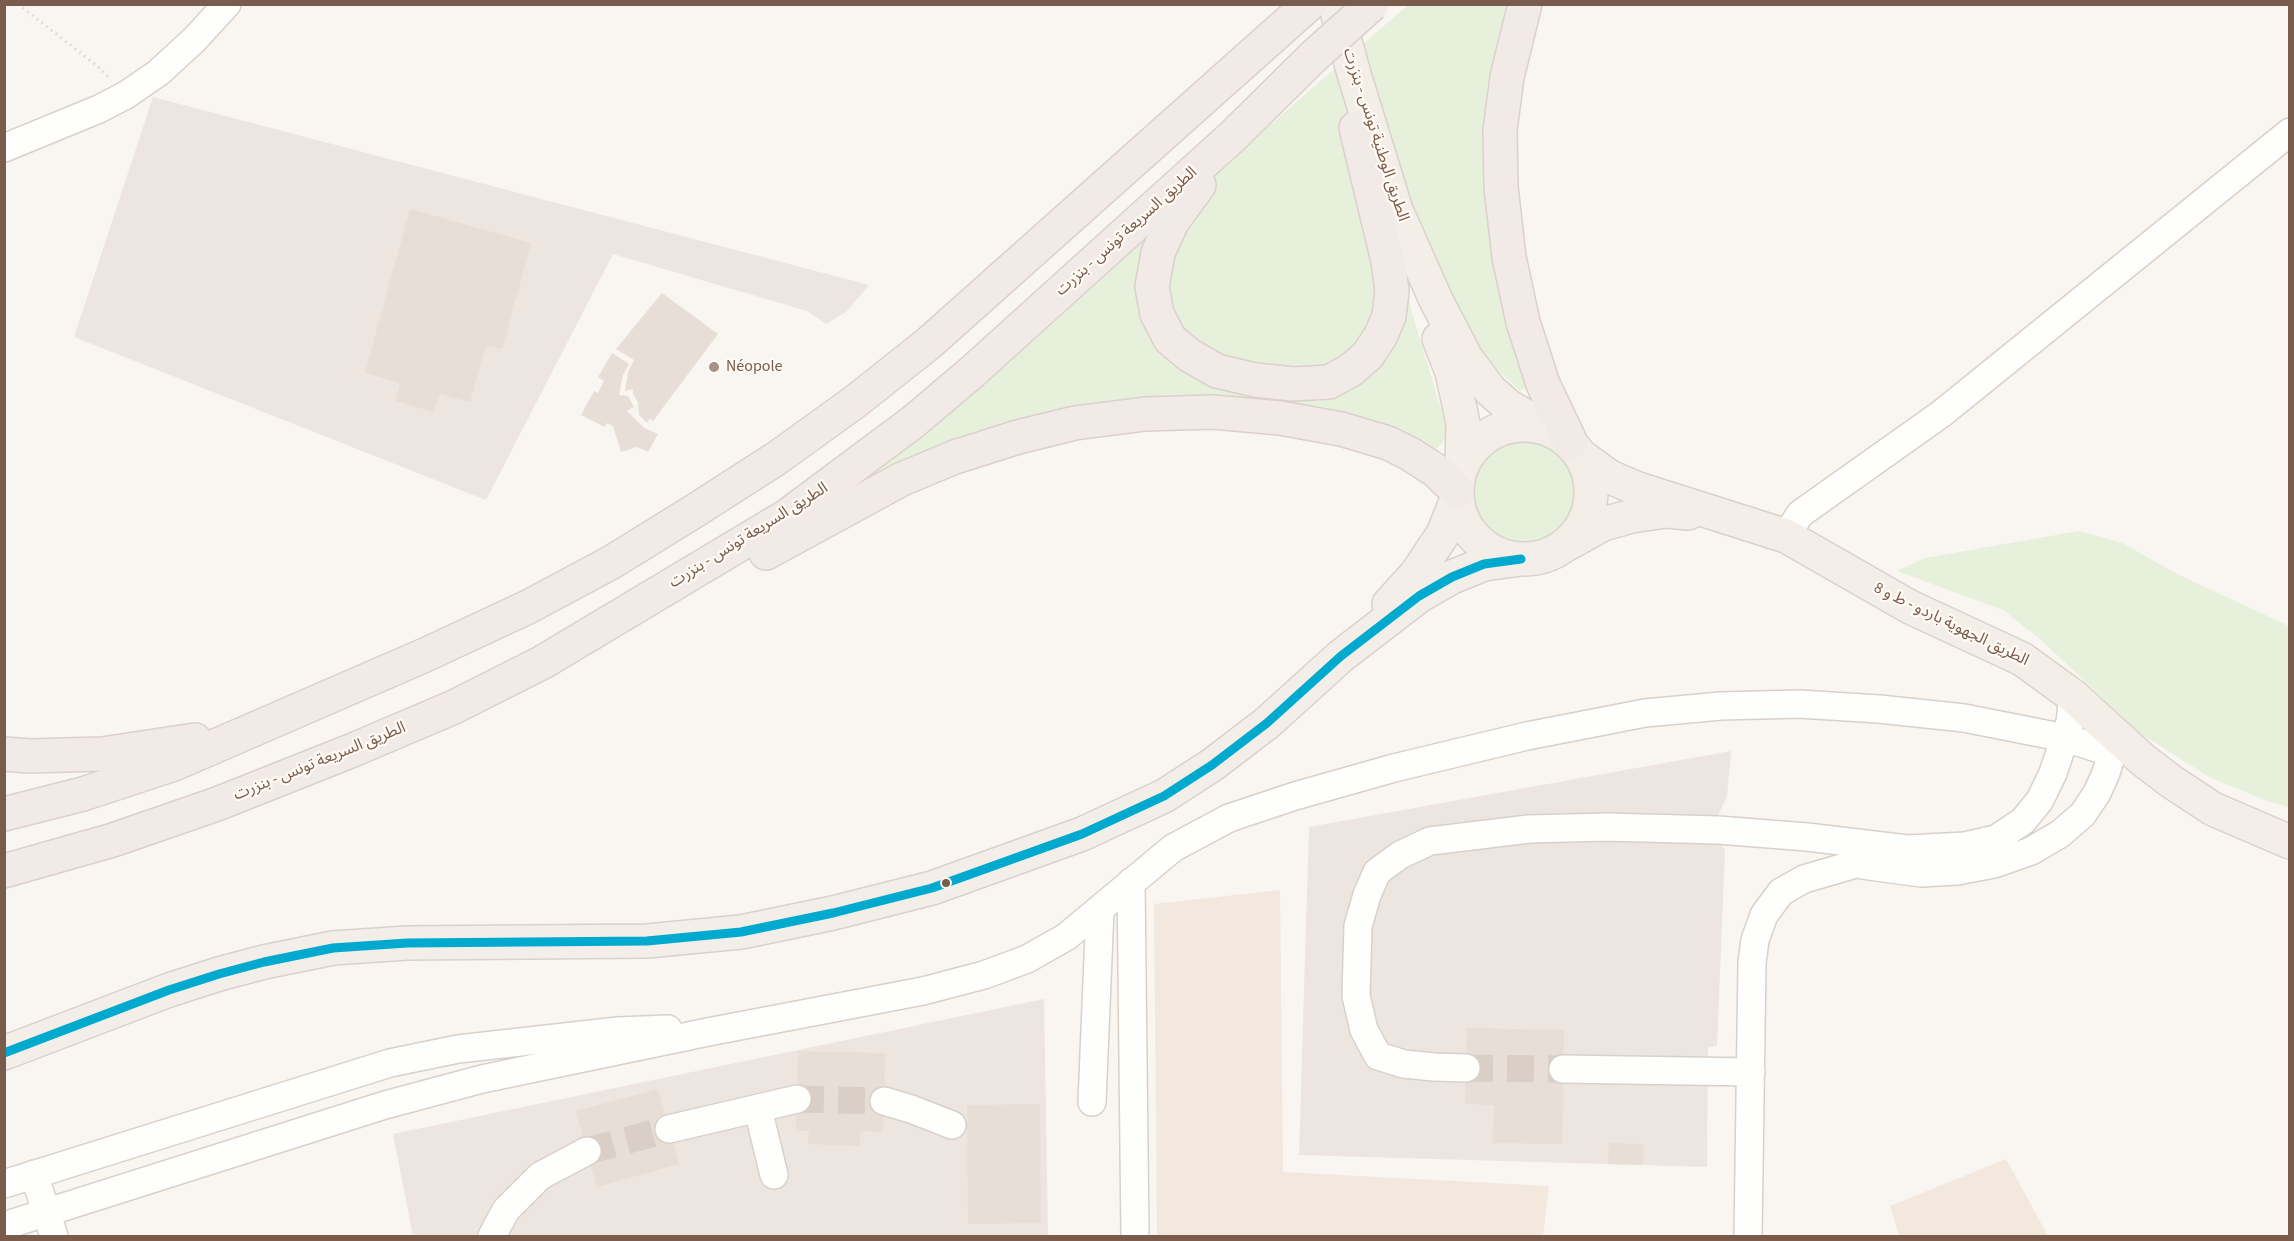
<!DOCTYPE html>
<meta charset="utf-8">
<style>
body{margin:0}
#map{position:relative;width:2294px;height:1241px;overflow:hidden;background:#f9f5f0;font-family:"Source Sans 3",sans-serif}
canvas{display:block}
.frame{position:absolute;inset:0;border:6px solid #7a5c4d;pointer-events:none}
</style>
<div id="map">
<canvas width="2294" height="1241"></canvas>
<div class="frame"></div>
</div>
<script>
const ctx = document.querySelector('canvas').getContext('2d');
ctx.lineJoin = 'round';
function fillPath(path, color) { ctx.fillStyle = color; ctx.fill(path, 'evenodd'); }
const poly = rows => new Path2D(rows.map(r => 'M' + r).join(''));
function strokePath(path, color, width, dash) { ctx.strokeStyle = color; ctx.lineWidth = width; ctx.lineCap = dash ? 'butt' : 'round'; ctx.setLineDash(dash || []); ctx.stroke(path); }
function drawText(font, color, halo, rows, align = 'center') {
  ctx.font = font + ' "Source Sans 3","Noto Sans Arabic",sans-serif'; ctx.lineWidth = 4.5; ctx.setLineDash([]); ctx.textBaseline = 'middle'; ctx.strokeStyle = halo; ctx.fillStyle = color; for (const [text, x, y, turn = 0] of rows) {
    ctx.save(); ctx.translate(x, y); ctx.rotate((+turn || 0) * Math.PI / 180); ctx.textAlign = isNaN(turn) ? turn : align; if (halo) ctx.strokeText(text, 0, 0); ctx.fillText(text, 0, 0); ctx.restore();
  }
}
fillPath(poly([
 [1280,890,1283,1172,1549,1186,1543,1236,1157,1236,1154,904],
 [2006,1159,2048,1236,1899,1236,1890,1206]
]), '#f2e8de');
fillPath(poly([
 [153,97,869,285,846,312,826,324,807,311,613,254,486,500,74,337],
 [1731,751,1727,797,1719,813,1717,839,1725,850,1717,1046,1708,1047,1707,1167,1299,1155,1309,827],
 [1044,999,1048,1236,413,1236,393,1134]
]), '#ede5e0');
fillPath(poly([
 [1408,5,1506,5,1487,87,1484,157,1532,383,1520,391,1477,349,1435,266,1405,289,1449,436,1435,450,1399,435,1114,406,853,488],
 '1472 492a52 52 0 1 1 104 0a52 52 0 1 1-104 0Z',
 [2079,531,2122,543,2179,575,2289,626,2289,807,2267,801,2209,777,2140,733,2040,639,2003,610,1897,571,1925,558]
]), '#e7f0db');
fillPath(poly([
 [410,209,531,243,502,349,486,345,470,402,439,394,434,412,396,401,400,383,365,373],
 [662,293,718,334,653,421,650,418,647,423,639,415,638,402,633,394,633,389,625,391,628,372,634,360,616,349],
 [612,353,629,364,623,375,619,395,628,396,634,407,627,411,644,428,658,434,648,452,637,447,621,452,613,426,607,423,605,427,581,415,594,391,598,393,604,381,598,377],
 [1467,1028,1564,1030,1562,1144,1493,1143,1494,1105,1465,1104],
 [798,1051,885,1053,883,1132,860,1131,860,1146,808,1144,809,1131,796,1131],
 [658,1089,679,1164,597,1187,576,1111],
 [1040,1104,1041,1223,968,1224,967,1105],
 [1609,1143,1643,1144,1643,1165,1608,1164]
]), '#e6ded7');
strokePath(poly([
 [1466,1068,1563,1069],
 [797,1099,884,1101],
 [587,1151,669,1129]
]), '#d9cfc7', 27, [27, 14]);
const minor = poly([
 [4,148,99,109,126,95,158,73,195,39,227,4],
 [1786,536,1800,514,1941,414,2290,132],
 [1862,865,1921,873,1957,871,1994,864,2031,851,2060,834,2083,814,2097,793,2106,773,2117,737],
 [1131,882,1135,1236],
 [1466,1068,1434,1067,1404,1064,1378,1056,1364,1030,1356,996,1358,926,1367,895,1377,872,1400,855,1430,841,1529,829,1607,827,1718,830,1807,837,1907,849],
 [1563,1069,1751,1072],
 [884,1101,911,1109,952,1125],
 [1092,1102,1100,910],
 [758,1109,774,1175],
 [669,1129,797,1099],
 [34,1174,54,1236],
 [4,1184,390,1063,458,1049,618,1031,668,1029],
 [4,1226,385,1105,482,1079,708,1032,923,991,984,975,1027,959,1066,937,1173,848,1229,818,1295,796,1394,768,1527,736,1645,713,1721,706,1799,704,1879,709,1964,718,2065,738,2113,753],
 [492,1236,506,1210,540,1176,587,1151],
 [1748,1236,1752,963,1755,940,1764,915,1781,892,1804,879,1907,849,1965,846,1996,839,2023,821,2040,800,2053,773,2070,722,2073,696]
]);
const major = poly([
 [1335,4,1354,74,1396,210,1435,298,1466,358,1490,390,1508,406,1548,429],
 [1439,339,1452,372,1463,423,1462,466],
 '1457 492a67 67 0 1 1 134 0a67 67 0 1 1-134 0Z',
 [1581,456,1610,477,1638,489,1786,536,1910,607,2022,659,2073,696,2143,760,2172,782,2213,809,2290,842],
 [1569,543,1603,524,1632,516,1666,511,1688,513],
 [1389,604,1417,573,1443,534,1457,499],
 [4,1053,169,990,219,974,264,962,333,948,407,943,647,941,741,932,833,913,932,888,1082,834,1164,796,1212,765,1267,723,1341,656,1419,596,1452,577,1484,564,1521,559]
]);
const highway = poly([
 [1525,4,1507,77,1500,130,1501,187,1509,257,1523,322,1543,384,1571,443],
 [1199,185,1172,222,1158,253,1152,287,1157,314,1170,339,1189,355,1217,371,1255,380,1293,384,1329,382,1351,370,1368,355,1381,335,1389,316,1392,291,1388,261,1356,128],
 [766,553,902,479,955,457,1018,437,1075,423,1145,414,1213,412,1280,418,1341,429,1388,443,1410,454,1435,470,1457,491],
 [4,754,30,756,102,754,195,740],
 [4,814,83,794,174,764,425,655,528,607,612,562,696,510,777,458,856,401,929,343,1309,4],
 [4,871,113,840,217,804,353,750,454,707,543,662,787,516,913,422,972,372,1233,136,1314,56]
]);
strokePath(minor, '#d7d1cb', 30);
strokePath(major, '#dad1cc', 36);
strokePath(highway, '#dad1cc', 36);
strokePath(poly([
 [18,4,101,69,110,79]
]), '#dcd5d0', 3, [1.5, 4.5]);
strokePath(minor, '#fefefd', 27);
strokePath(major, '#f3eee8', 33);
strokePath(highway, '#f2eae7', 33);
const highwayBridge = poly([
 [1314,56,1372,4]
]);
strokePath(highwayBridge, '#dad1cc', 36, []);
strokePath(highwayBridge, '#f2eae7', 33);
strokePath(poly([
 [4,1053,169,990,219,974,264,962,333,948,407,943,647,941,741,932,833,913,932,888,1082,834,1164,796,1212,765,1267,723,1341,656,1419,596,1452,577,1484,564,1521,559]
]), '#00a9ce', 9);
for (const [x, y, r, color] of [
 [714,367,6,"#a69286"],
 [946,883,5,"#7a5c4d"]
]) { const dot = new Path2D(); dot.arc(x, y, r, 0, 2 * Math.PI); ctx.fillStyle = color; ctx.fill(dot); strokePath(dot, '#fffaf3', 2); }
drawText('16px', '#7a5c4d', '#fffaf3', [
 ["الطريق الوطنية تونس - بنزرت",1375,135,72],
 ["الطريق السريعة تونس - بنزرت",1127,232,-42],
 ["الطريق السريعة تونس - بنزرت",749,536,-32],
 ["الطريق الجهوية باردو - ط و 8",1951,625,26],
 ["الطريق السريعة تونس - بنزرت",320,762,-22]
]);
drawText('16px', '#7a5c4d', '#fffaf3', [
 ["Néopole",726,367]
], 'left');
</script>
